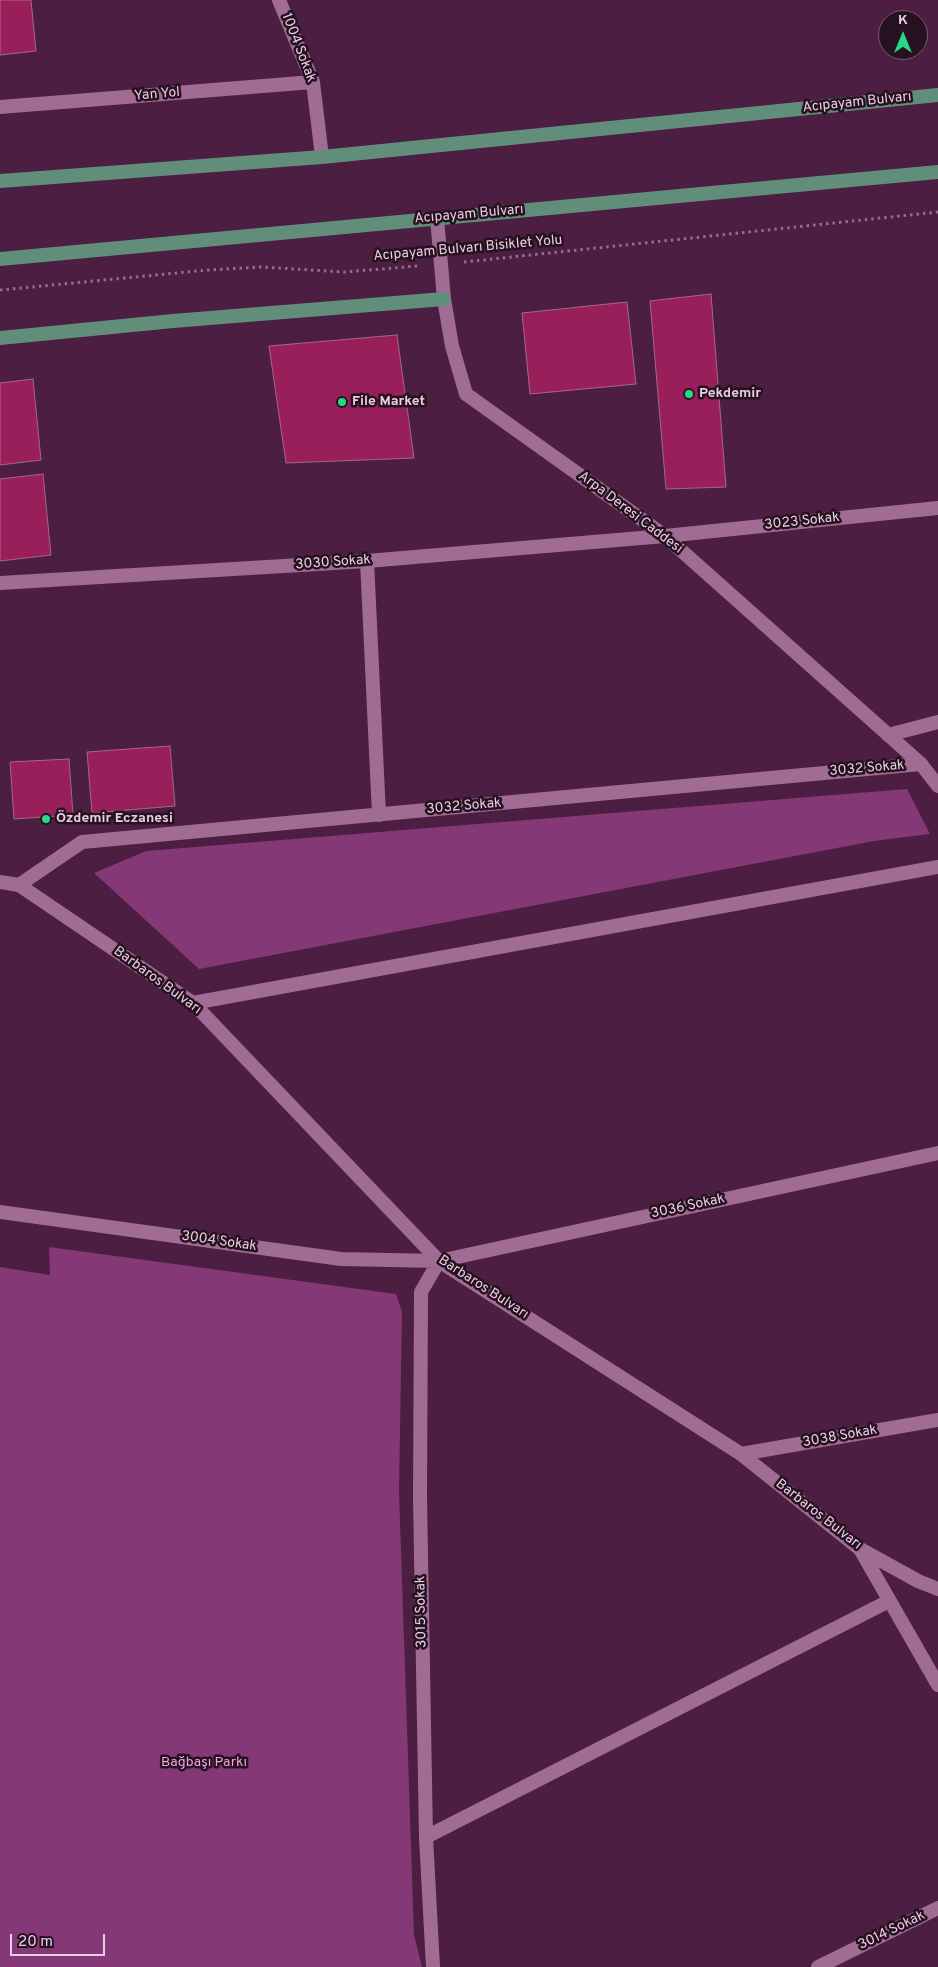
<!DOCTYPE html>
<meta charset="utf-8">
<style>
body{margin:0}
#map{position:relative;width:938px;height:1967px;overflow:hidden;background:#4b1e42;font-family:Overpass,sans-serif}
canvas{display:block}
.north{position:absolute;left:878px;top:10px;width:50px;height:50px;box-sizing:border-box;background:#261121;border:1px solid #745c6e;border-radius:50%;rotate:0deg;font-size:14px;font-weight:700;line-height:20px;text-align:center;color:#eacde2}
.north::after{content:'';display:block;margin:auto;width:18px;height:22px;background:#29d885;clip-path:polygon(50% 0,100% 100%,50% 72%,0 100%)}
.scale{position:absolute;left:10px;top:1934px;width:95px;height:22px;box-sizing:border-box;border:2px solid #eacde2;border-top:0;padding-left:6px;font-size:15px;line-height:18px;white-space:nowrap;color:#eacde2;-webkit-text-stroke:4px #261121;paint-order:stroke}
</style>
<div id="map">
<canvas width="938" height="1967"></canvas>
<div class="north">K</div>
<div class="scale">20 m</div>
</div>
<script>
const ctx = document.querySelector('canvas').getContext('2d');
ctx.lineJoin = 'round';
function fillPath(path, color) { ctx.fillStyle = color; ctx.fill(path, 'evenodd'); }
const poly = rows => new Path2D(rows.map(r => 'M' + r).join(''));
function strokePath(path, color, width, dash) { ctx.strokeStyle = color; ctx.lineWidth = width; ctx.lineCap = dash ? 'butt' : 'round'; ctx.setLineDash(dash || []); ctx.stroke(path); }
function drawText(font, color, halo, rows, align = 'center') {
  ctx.font = font + ' Overpass,sans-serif'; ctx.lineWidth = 5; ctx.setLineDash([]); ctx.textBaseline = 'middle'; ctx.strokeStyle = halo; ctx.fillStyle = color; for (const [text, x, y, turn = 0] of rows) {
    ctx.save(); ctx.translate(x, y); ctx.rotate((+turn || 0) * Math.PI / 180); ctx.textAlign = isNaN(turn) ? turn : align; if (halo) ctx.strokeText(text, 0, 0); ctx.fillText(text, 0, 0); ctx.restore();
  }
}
fillPath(poly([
 [907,789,930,834,874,841,199,969,94,873,146,851],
 [49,1247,396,1294,402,1312,399,1491,414,1935,422,1967,0,1967,0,1267,50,1275]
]), '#843875');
const building = poly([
 [0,0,31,0,36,51,0,55,0,0],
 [711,294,726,487,666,489,650,301,711,294],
 [627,302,636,384,530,394,522,313,627,302],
 [397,335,414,458,286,463,269,346,397,335],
 [33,379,41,460,0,465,0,383,33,379],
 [43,474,51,555,0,561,0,479,43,474],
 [170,746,175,806,92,813,87,752,170,746],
 [69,759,73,815,14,819,10,762,69,759]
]);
fillPath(building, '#991f5b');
strokePath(building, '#a76880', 1);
strokePath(poly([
 [464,262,938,212],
 [0,290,208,270,260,267,345,272,418,266]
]), '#936e8b', 3, [2.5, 4]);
strokePath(poly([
 [279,0,313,82,322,157],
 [0,107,313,82],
 [367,561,379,815],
 [0,583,367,561,665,536,938,508],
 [888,735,938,722],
 [19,885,82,842,921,764],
 [193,1003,938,867],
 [0,1212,341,1259,439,1261,938,1153],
 [741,1454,938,1420],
 [860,1549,938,1685],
 [426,1837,889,1601],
 [433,1967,426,1837,420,1498,421,1292,439,1261],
 [818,1967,938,1908]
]), '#a06c93', 14);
strokePath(poly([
 [437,218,444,299,452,346,466,394,665,536,921,764,938,786],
 [0,882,19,885,193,1003,439,1261,741,1454,860,1549,918,1581,938,1589]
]), '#a06c93', 14);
strokePath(poly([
 [0,181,322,157,938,95],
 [0,259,938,172],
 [0,338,173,321,444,299]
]), '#618e7a', 14);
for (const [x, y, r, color] of [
 [689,394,5,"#29d885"],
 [342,402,5,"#29d885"],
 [46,819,5,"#29d885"]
]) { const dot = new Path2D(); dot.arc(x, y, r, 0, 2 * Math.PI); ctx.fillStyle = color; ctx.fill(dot); strokePath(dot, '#261121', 2); }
drawText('14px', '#eacde2', '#261121', [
 ["1004 Sokak",298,48,69],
 ["Yan Yol",157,95,-5],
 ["Acıpayam Bulvarı",857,103,-6],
 ["Acıpayam Bulvarı",469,215,-5],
 ["Acıpayam Bulvarı Bisiklet Yolu",468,249,-5],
 ["Arpa Deresi Caddesi",630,513,37],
 ["3023 Sokak",802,522,-6],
 ["3030 Sokak",333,563,-4],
 ["3032 Sokak",867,769,-5],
 ["3032 Sokak",464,807,-5],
 ["Barbaros Bulvarı",157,981,36],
 ["3036 Sokak",688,1207,-12],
 ["3004 Sokak",219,1242,8],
 ["Barbaros Bulvarı",483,1288,33],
 ["3038 Sokak",840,1437,-10],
 ["Barbaros Bulvarı",818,1515,38],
 ["3015 Sokak",422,1612,-91],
 ["3014 Sokak",892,1931,-26]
]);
drawText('bold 14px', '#eacde2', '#261121', [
 ["Pekdemir",699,394],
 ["File Market",352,402],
 ["Özdemir Eczanesi",56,819]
], 'left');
drawText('14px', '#f2a5df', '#261121', [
 ["Bağbaşı Parkı",204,1763]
]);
</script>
